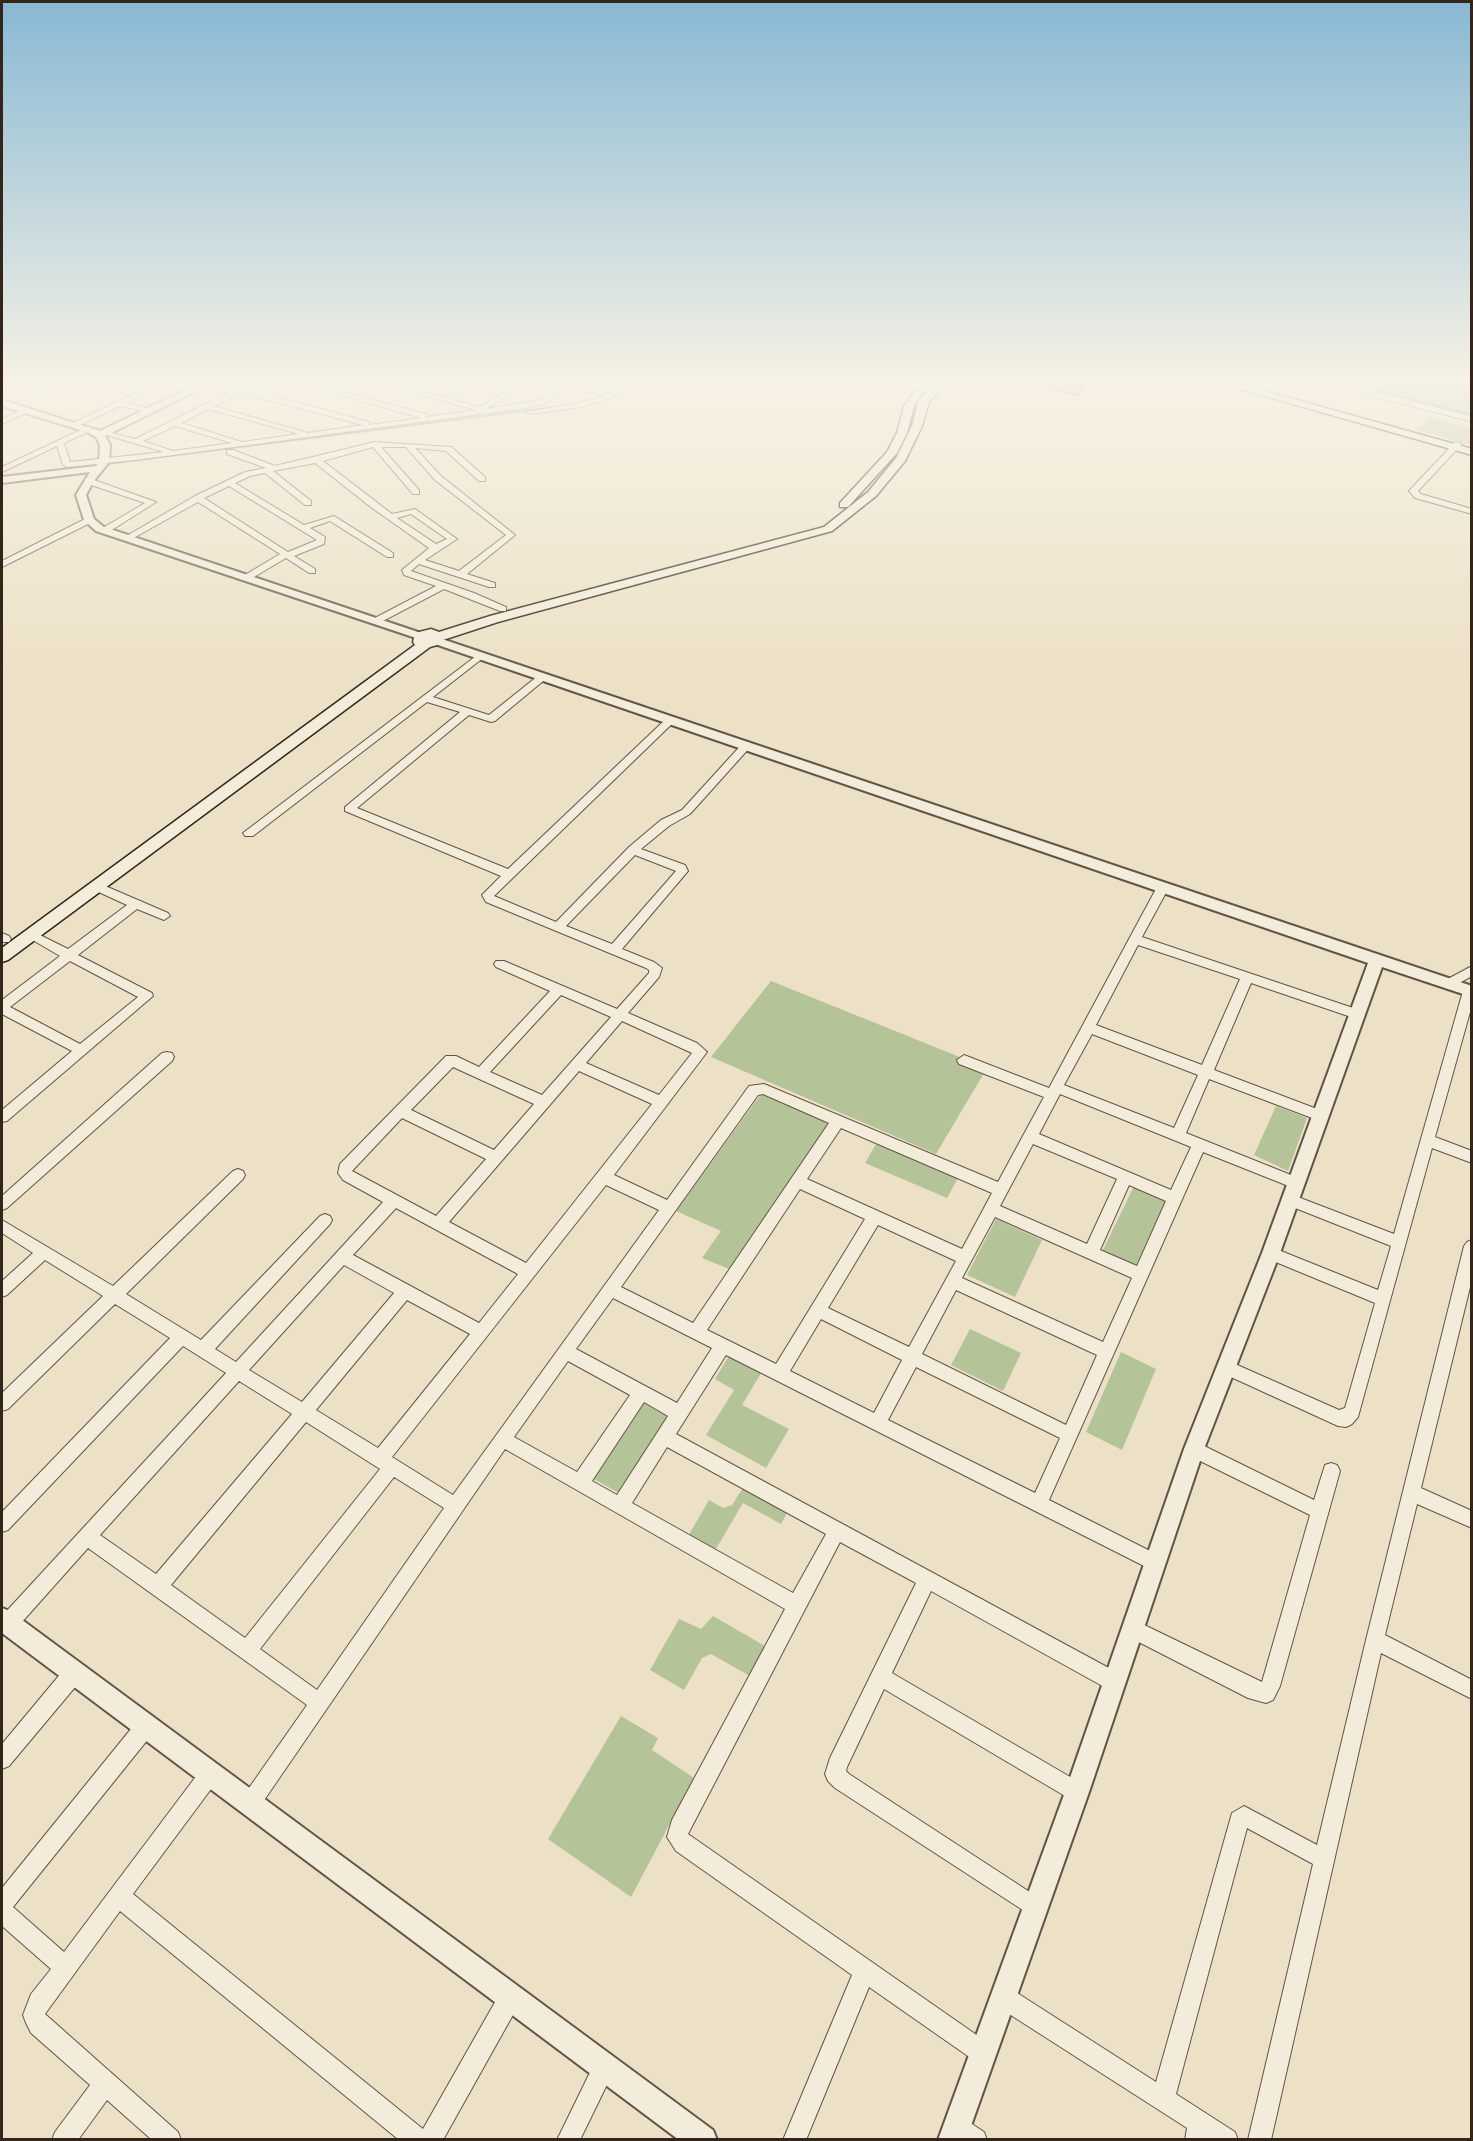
<!DOCTYPE html>
<style>
body{margin:0}
#map{position:relative;width:1473px;height:2141px;overflow:hidden;background:#ece1c6;font-family:"IM FELL Double Pica",serif}
canvas{display:block}
.frame{position:absolute;inset:0;border:3px solid #34251b;pointer-events:none}
</style>
<div id="map">
<canvas width="1473" height="2141"></canvas>
<div class="frame"></div>
</div>
<script>
const ctx = document.querySelector('canvas').getContext('2d');
ctx.lineJoin = 'round';
function fillPath(path, color) { ctx.fillStyle = color; ctx.fill(path, 'evenodd'); }
const poly = rows => new Path2D(rows.map(r => 'M' + r).join(''));
function strokePath(path, color, width, dash) { ctx.strokeStyle = color; ctx.lineWidth = width; ctx.lineCap = dash ? 'butt' : 'round'; ctx.setLineDash(dash || []); ctx.stroke(path); }
fillPath(poly([
 [1430,417,1471,428,1471,445,1417,430],
 [771,981,987,1068,936,1154,711,1057],
 [761,1094,831,1122,729,1269,702,1258,721,1231,676,1211],
 [1276,1106,1307,1118,1288,1171,1254,1155],
 [876,1144,958,1178,947,1198,865,1163],
 [1134,1186,1166,1200,1135,1267,1102,1252],
 [996,1219,1042,1240,1015,1297,967,1275],
 [970,1329,1021,1353,1003,1391,951,1365],
 [733,1349,766,1365,742,1405,789,1429,766,1468,706,1435,734,1390,715,1379],
 [1121,1352,1156,1369,1122,1450,1086,1432],
 [649,1393,676,1407,619,1493,592,1478],
 [751,1475,795,1498,781,1524,743,1503,714,1552,687,1538,709,1500,723,1508,732,1505],
 [713,1616,765,1646,750,1676,711,1654,702,1658,684,1690,650,1670,679,1619,701,1629],
 [621,1716,658,1738,652,1750,694,1778,631,1897,548,1839]
]), '#b4c398');
const water = poly([
 [1365,383,1471,383,1471,414,1375,390,1378,387,1365,383]
]);
fillPath(water, '#99bdb6');
strokePath(water, '#718078', 1.5);
strokePath(poly([
 [609,396,649,383],
 [51,471,555,407]
]), '#718078', 2);
const building = poly([
 [1043,383,1087,383,1078,395,1043,388,1043,383]
]);
fillPath(building, '#d48b85');
strokePath(building, '#34251b', 1.5);
const pedestrian = poly([
 [1332,383,1472,419]
]);
const minor = poly([
 [16,383,27,383,52,392,48,394,16,383],
 [155,383,164,383,126,403,152,409,152,413,120,406,76,427,69,425,155,383],
 [214,383,226,383,263,393,281,383,290,383,270,395,369,422,369,425,421,418,298,383,310,383,426,414,426,417,476,410,377,383,389,383,445,398,470,383,479,383,452,400,480,407,518,383,526,383,486,409,539,400,563,386,559,383,571,383,616,396,581,407,530,414,526,412,580,403,604,396,570,387,545,404,533,407,136,460,67,467,63,465,57,446,2,472,2,467,87,427,90,427,90,431,64,443,70,462,164,452,100,433,104,431,135,439,234,390,214,383],
 [242,392,260,398,363,425,308,433,214,406,242,392],
 [208,409,299,434,242,442,181,423,208,409],
 [175,426,232,443,173,451,143,441,175,426],
 [23,409,30,411,2,424,2,419,23,409],
 [375,442,451,447,485,477,485,481,479,481,446,451,415,448,441,476,515,535,467,574,495,583,495,587,489,587,419,564,411,571,474,593,506,607,506,611,500,611,444,589,379,623,373,623,373,619,436,586,404,575,402,570,429,548,372,508,315,463,273,471,311,501,311,505,305,505,265,473,250,476,235,483,304,525,334,516,393,553,393,557,387,557,330,521,310,528,325,537,324,544,294,556,315,569,315,573,309,573,286,558,249,580,243,580,243,576,280,554,198,502,130,540,123,538,195,496,245,472,266,468,227,454,227,450,233,450,275,466,375,442],
 [373,447,413,494,419,494,419,490,381,447,406,447,435,480,506,535,459,571,425,560,457,539,415,509,392,514,323,461,373,447],
 [229,486,317,540,288,552,204,498,229,486],
 [411,514,447,539,436,544,397,518,411,514],
 [1455,442,1462,444,1418,491,1421,494,1472,509,1472,514,1415,498,1409,491,1455,442],
 [85,479,91,479,156,502,107,533,101,533,101,529,145,503,85,483,85,479],
 [89,517,93,520,92,522,2,567,2,561,89,517],
 [480,653,485,656,483,658,433,697,489,715,539,675,547,675,548,677,495,721,491,722,469,715,357,808,508,869,667,718,671,717,676,720,494,896,556,922,629,847,661,820,682,810,743,743,747,742,752,745,690,814,669,826,641,849,685,865,688,871,622,949,654,962,662,968,659,977,628,1013,697,1043,707,1052,614,1175,667,1200,749,1086,764,1084,998,1182,1044,1097,959,1064,957,1060,964,1055,1049,1088,1157,887,1163,883,1169,887,1142,937,1362,1011,1363,1014,1357,1019,1251,983,1214,1070,1325,1112,1327,1116,1325,1120,1320,1121,1209,1079,1186,1133,1301,1179,1303,1183,1301,1187,1296,1189,1203,1152,1049,1500,1162,1557,1165,1563,1162,1569,1156,1572,1150,1569,726,1355,676,1434,1120,1674,1122,1681,1120,1688,1113,1690,1106,1688,931,1591,892,1673,1084,1785,1087,1792,1084,1799,1077,1802,1070,1799,884,1689,847,1767,846,1771,849,1774,1042,1900,1046,1907,1042,1914,1035,1918,835,1788,828,1781,825,1774,830,1758,916,1583,840,1542,688,1834,991,2045,994,2053,991,2061,983,2064,975,2061,869,1987,806,2140,783,2140,852,1975,676,1851,667,1837,672,1820,785,1609,505,1449,256,1812,249,1815,242,1812,239,1805,242,1798,307,1705,88,1548,14,1631,7,1633,2,1631,2,1616,226,1373,183,1346,8,1530,2,1532,2,1512,170,1338,115,1304,8,1409,2,1411,2,1393,103,1296,45,1260,7,1295,2,1297,2,1281,33,1253,2,1233,2,1220,113,1286,233,1171,238,1169,243,1171,245,1175,243,1179,126,1294,201,1340,320,1216,325,1214,330,1216,332,1220,330,1224,215,1349,236,1362,383,1202,343,1180,338,1173,340,1164,446,1056,456,1056,479,1067,550,991,496,967,494,964,496,961,504,961,617,1009,649,973,649,970,646,968,486,902,482,895,501,876,345,811,345,807,460,712,427,702,253,836,245,836,243,833,480,653],
 [635,855,676,871,612,944,566,926,635,855],
 [1138,945,1240,979,1202,1065,1096,1025,1138,945],
 [561,995,611,1017,542,1095,490,1072,561,995],
 [622,1021,692,1053,659,1095,586,1063,622,1021],
 [1092,1034,1198,1075,1174,1128,1064,1085,1092,1034],
 [453,1067,534,1104,494,1150,411,1110,453,1067],
 [579,1071,652,1104,526,1263,449,1222,579,1071],
 [763,1094,829,1123,693,1323,621,1287,758,1095,763,1094],
 [1060,1094,1191,1147,1171,1190,1039,1134,1060,1094],
 [402,1118,486,1159,436,1216,352,1171,402,1118],
 [841,1128,992,1193,962,1249,807,1179,841,1128],
 [1033,1144,1117,1179,1087,1244,1000,1206,1033,1144],
 [606,1185,659,1210,453,1495,392,1457,606,1185],
 [1129,1185,1166,1201,1137,1266,1100,1250,1129,1185],
 [800,1189,865,1219,776,1364,707,1330,800,1189],
 [396,1208,518,1274,479,1323,353,1255,396,1208],
 [995,1217,1132,1278,1103,1342,962,1278,995,1217],
 [878,1225,956,1261,909,1347,828,1308,878,1225],
 [344,1265,394,1293,302,1402,249,1370,344,1265],
 [956,1290,1097,1355,1066,1425,922,1354,956,1290],
 [613,1298,712,1348,677,1403,576,1349,613,1298],
 [407,1300,470,1334,378,1448,316,1410,407,1300],
 [821,1319,902,1360,874,1413,790,1371,821,1319],
 [568,1361,630,1395,577,1472,514,1437,568,1361],
 [916,1367,1060,1438,1035,1493,888,1420,916,1367],
 [239,1381,292,1414,156,1574,100,1535,239,1381],
 [644,1402,668,1416,617,1495,592,1481,644,1402],
 [306,1422,380,1469,245,1638,171,1585,306,1422],
 [667,1447,826,1534,793,1593,632,1503,667,1447],
 [394,1477,444,1508,317,1690,260,1649,394,1477],
 [96,882,168,913,170,916,164,920,137,909,78,955,152,993,153,996,7,1121,2,1122,2,1110,72,1051,2,1014,2,1000,60,956,24,935,26,932,34,932,68,949,127,905,92,889,90,886,92,883,96,882],
 [70,961,138,997,80,1044,10,1007,70,961],
 [2,933,9,936,11,939,9,942,2,942,2,933],
 [1472,966,1472,976,1452,987,1444,987,1442,984,1444,981,1472,966],
 [1469,986,1472,987,1472,1005,1435,1137,1472,1151,1472,1163,1432,1148,1358,1417,1352,1424,1346,1427,1338,1426,1220,1372,1218,1367,1220,1362,1226,1360,1339,1410,1345,1408,1375,1303,1266,1258,1263,1253,1266,1248,1271,1247,1378,1290,1391,1246,1285,1204,1283,1200,1285,1196,1290,1194,1394,1234,1463,991,1469,986],
 [167,1052,172,1053,174,1057,172,1061,7,1208,2,1210,2,1196,162,1053,167,1052],
 [1472,1240,1472,1279,1421,1488,1472,1511,1472,1528,1417,1504,1385,1635,1472,1680,1472,1699,1381,1653,1271,2140,1248,2140,1313,1864,1247,1828,1176,2094,1235,2132,1238,2140,1185,2140,1187,2128,995,2005,992,1997,995,1989,1003,1986,1011,1989,1156,2082,1232,1813,1244,1806,1317,1845,1366,1640,1464,1246,1467,1242,1472,1240],
 [1194,1441,1314,1500,1325,1465,1331,1463,1337,1465,1340,1471,1280,1686,1273,1700,1266,1703,1248,1698,1127,1636,1125,1629,1127,1622,1134,1620,1262,1682,1310,1515,1188,1455,1186,1449,1188,1443,1194,1441],
 [74,1664,81,1666,83,1673,81,1680,9,1766,2,1769,2,1744,67,1666,74,1664],
 [146,1716,153,1719,156,1726,153,1733,13,1907,64,1952,203,1767,210,1764,217,1767,220,1774,217,1781,133,1894,423,2129,503,1988,511,1985,519,1988,522,1996,519,2004,443,2140,399,2140,120,1911,45,2014,178,2132,181,2140,152,2140,107,2100,78,2140,52,2140,55,2132,90,2085,31,2033,26,2023,23,2015,31,1994,51,1969,2,1926,2,1888,139,1719,146,1716],
 [605,2055,613,2058,616,2066,580,2140,557,2140,597,2058,605,2055],
 [957,2114,984,2132,987,2140,956,2140,949,2134,945,2126,949,2118,957,2114]
]);
const tertiary = poly([
 [200,383,212,383,105,436,110,445,109,462,93,482,86,495,94,519,104,527,424,634,424,638,416,638,96,531,84,520,76,495,90,472,2,483,2,477,96,466,99,462,100,445,96,437,87,432,2,406,2,400,100,431,200,383],
 [436,637,1472,986,1472,997,1382,967,1280,1253,1204,1449,1089,1792,966,2140,938,2140,1065,1792,1184,1449,1262,1253,1368,963,432,643,430,641,436,637],
 [2,1608,10,1611,713,2130,717,2140,679,2140,2,1633,2,1608]
]);
const secondary = poly([
 [940,383,951,383,929,401,922,426,905,461,876,496,832,531,498,622,443,640,441,644,430,647,8,960,2,962,2,948,415,645,413,642,415,633,431,629,439,632,490,616,824,527,868,492,896,458,912,426,919,400,940,383],
 [1219,383,1236,383,1472,449,1472,455,1219,383],
 [915,391,923,393,914,406,907,433,897,453,848,507,840,507,840,503,887,452,897,433,904,406,915,391]
]);
strokePath(pedestrian, '#625446', 7);
strokePath(minor, '#625446', 2);
strokePath(tertiary, '#625446', 4);
strokePath(secondary, '#34251b', 3);
strokePath(pedestrian, '#f3ecda', 5);
fillPath(minor, '#f3ecda');
fillPath(tertiary, '#f3ecda');
fillPath(secondary, '#f3ecda');
const sky = ctx.createLinearGradient(0, 0, 0, 683);
sky.addColorStop(0, '#88b8d4');
sky.addColorStop(0.56, '#f6f2e5');
sky.addColorStop(1, '#f6f2e500');
ctx.fillStyle = sky;
ctx.fillRect(0, 0, 1473, 683);
</script>
